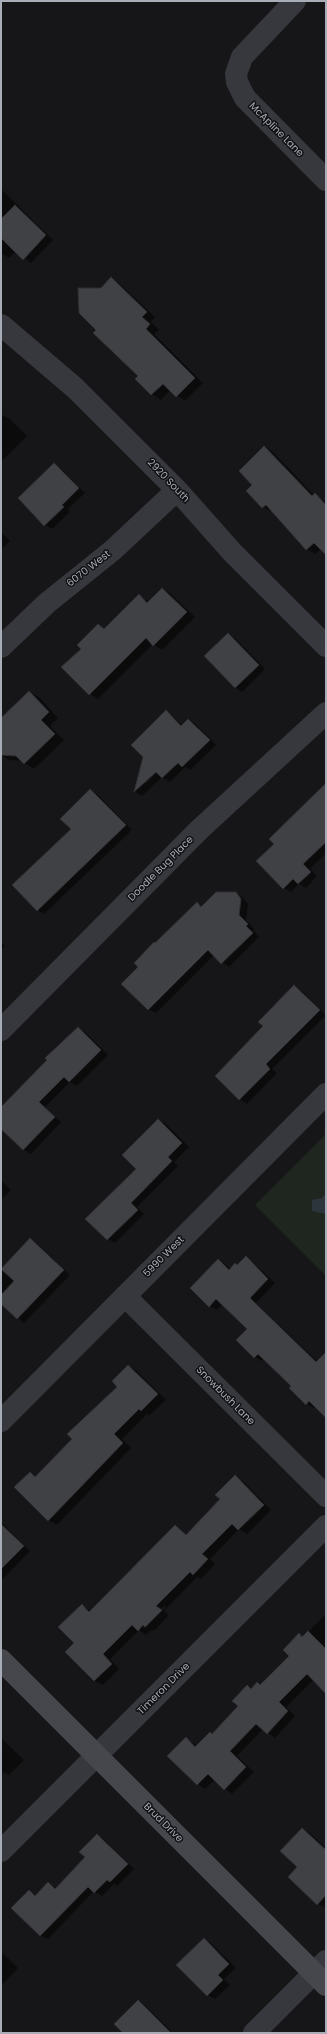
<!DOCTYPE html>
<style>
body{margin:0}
#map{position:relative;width:327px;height:2034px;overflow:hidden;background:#161618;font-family:Poppins,sans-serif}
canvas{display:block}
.frame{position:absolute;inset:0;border:2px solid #a8adb8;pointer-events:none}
</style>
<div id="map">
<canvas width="327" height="2034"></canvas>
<div class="frame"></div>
</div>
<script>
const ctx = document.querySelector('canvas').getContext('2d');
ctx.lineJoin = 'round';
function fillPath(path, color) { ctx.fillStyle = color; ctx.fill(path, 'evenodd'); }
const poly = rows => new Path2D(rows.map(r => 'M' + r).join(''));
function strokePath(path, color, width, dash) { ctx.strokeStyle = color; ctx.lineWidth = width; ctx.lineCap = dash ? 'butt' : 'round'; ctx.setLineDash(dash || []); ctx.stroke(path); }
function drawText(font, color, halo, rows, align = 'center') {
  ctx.font = font + ' Poppins,sans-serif'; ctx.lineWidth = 3; ctx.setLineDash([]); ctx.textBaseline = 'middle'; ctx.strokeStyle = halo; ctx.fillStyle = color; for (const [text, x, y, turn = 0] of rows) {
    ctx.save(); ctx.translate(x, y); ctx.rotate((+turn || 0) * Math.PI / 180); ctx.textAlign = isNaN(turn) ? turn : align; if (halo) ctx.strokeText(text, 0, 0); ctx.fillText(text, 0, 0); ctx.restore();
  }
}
fillPath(poly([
 [326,1134,326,1276,255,1205]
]), '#1e261f');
fillPath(poly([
 [326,1193,326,1214,312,1211,312,1200,322,1198]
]), '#2c353c');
fillPath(poly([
 [1,189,53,240,31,263,16,251,9,258,1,253],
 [111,278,120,284,155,317,151,322,159,330,154,334,203,383,185,401,170,390,161,400,152,394,137,379,140,376,97,330,101,289],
 [3,415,10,419,27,436,1,462,1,417],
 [265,447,273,452,314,495,326,502,326,554,321,549,315,554,307,549,273,511,271,512,263,507],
 [54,465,61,469,85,493,68,509,70,512,52,529,45,525],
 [1,532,10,541,1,550],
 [163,589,171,594,195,617,162,650,153,644,98,699,90,694,82,649,99,625,105,629,139,596,149,602],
 [228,634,235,638,265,669,242,692,235,687],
 [29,692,39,697,58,718,50,726,64,740,34,769,22,761,9,760,1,755,1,726],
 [166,711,173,716,183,726,188,720,196,724,216,745,190,770,185,767,170,782,162,777,142,796,135,792,144,756],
 [159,768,160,769,145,784,145,781],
 [325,783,326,853,310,869,317,876,306,888,299,884,291,892,284,888,275,844,271,839],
 [90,790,97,794,132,830,44,914,37,910],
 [236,893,243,898,248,904,246,920,254,929,253,930,259,937,229,967,214,955,156,1013,148,1009,139,967,155,944,197,904,203,907],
 [1,942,5,946,1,951],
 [295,987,302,991,326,1015,272,1069,277,1073,247,1104,240,1099,216,1076,264,1026],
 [78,1028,85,1032,108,1055,77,1086,70,1082,45,1107,61,1122,31,1154,24,1150,1,1128,1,1109],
 [158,1120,166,1124,189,1147,174,1162,178,1166,137,1207,144,1214,115,1243,108,1239],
 [1,1180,11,1190,1,1200],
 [31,1239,38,1244,70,1275,24,1323,1,1303,1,1270],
 [246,1258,253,1262,275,1283,256,1303,318,1362,326,1363,326,1417,316,1406,314,1408,306,1404,293,1386,265,1359,262,1361,255,1357,237,1340,248,1329,223,1304,217,1310,210,1306,219,1260,231,1269,238,1266],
 [128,1366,137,1371,166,1400,150,1415,147,1414,122,1439,131,1448,57,1525,48,1520,30,1473,36,1477,73,1439,119,1387],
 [235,1477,243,1481,271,1510,247,1534,239,1529,210,1559,215,1564,201,1579,197,1577,164,1611,169,1615,154,1631,151,1630,146,1635,139,1630,110,1659,119,1669,103,1685,95,1681,66,1652,76,1643,82,1605,91,1611,175,1526,187,1535,222,1499],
 [164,1606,166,1607,146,1628,143,1628],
 [1,1522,30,1551,3,1579,1,1577],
 [326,1614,326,1689,313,1680,286,1707,295,1716,275,1738,263,1729,237,1756,254,1772,232,1794,214,1780,205,1789,198,1784,186,1738,197,1746,213,1735,239,1706,258,1683,261,1686,291,1656,299,1635,303,1637],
 [1,1738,24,1760,9,1775,4,1772,1,1775],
 [303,1829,312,1835,326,1848,326,1908,318,1904,299,1867],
 [97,1835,104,1839,134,1869,117,1886,114,1884,102,1896,94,1891,48,1939,40,1935,29,1891,36,1896,48,1884,56,1888,87,1857],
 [204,1939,211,1943,236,1968,224,1979,230,1985,215,1999,207,1995],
 [1,1951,18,1968,1,1986],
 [138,2002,145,2006,171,2031,169,2033,124,2033]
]), '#0007');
const building = poly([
 [15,205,46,235,23,260,1,238,1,219,15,205],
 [111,277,147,312,142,317,150,324,146,329,195,378,176,397,163,384,151,395,135,379,138,376,93,333,96,330,79,313,78,288,101,288,111,277],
 [264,446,312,496,315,493,326,505,326,555,314,543,306,550,266,505,262,508,246,491,252,485,239,471,264,446],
 [54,463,79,488,62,505,64,507,44,526,18,498,54,463],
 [162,588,187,612,153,646,146,638,89,695,61,667,81,649,77,645,98,624,104,629,139,594,147,603,162,588],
 [228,633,259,665,235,688,204,656,228,633],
 [29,691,49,712,41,720,55,734,24,764,16,756,1,755,1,718,29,691],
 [166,710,181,726,188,719,210,740,182,767,178,763,162,778,156,772,134,792,143,757,131,745,166,710],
 [326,783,326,842,303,864,311,872,298,884,293,879,283,889,256,861,274,844,269,839,326,783],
 [90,789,126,825,37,911,12,885,71,829,60,819,90,789],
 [216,892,236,892,241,899,239,915,248,924,246,926,253,933,221,964,208,950,148,1010,121,984,138,967,134,963,154,942,155,943,197,902,201,907,216,892],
 [294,985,320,1010,266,1064,270,1069,239,1100,215,1076,263,1026,258,1022,294,985],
 [78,1027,101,1050,69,1082,64,1077,39,1102,55,1117,23,1150,1,1129,1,1107,47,1060,45,1058,78,1027],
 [158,1119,182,1143,168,1157,172,1161,131,1203,138,1210,107,1240,85,1219,136,1169,122,1155,158,1119],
 [30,1238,64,1270,17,1319,1,1304,1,1295,14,1281,1,1269,30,1238],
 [246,1256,268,1279,250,1298,316,1362,326,1352,326,1418,309,1401,306,1405,289,1388,291,1386,258,1354,254,1358,236,1340,247,1329,216,1299,209,1307,190,1288,218,1259,229,1270,235,1263,237,1265,246,1256],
 [128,1365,158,1394,141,1411,139,1409,114,1434,123,1443,48,1521,14,1487,30,1472,35,1477,72,1439,67,1434,117,1387,112,1381,128,1365],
 [235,1475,264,1505,238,1530,232,1524,202,1554,208,1559,193,1575,190,1572,156,1606,162,1610,145,1627,143,1625,138,1631,132,1625,103,1654,112,1664,94,1681,65,1652,74,1643,58,1627,82,1604,89,1612,175,1525,186,1535,220,1499,215,1495,235,1475],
 [1,1524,24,1546,1,1569,1,1524],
 [308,1631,326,1649,326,1694,307,1674,279,1702,288,1711,267,1734,256,1724,230,1751,246,1767,224,1790,208,1774,197,1785,167,1756,186,1737,195,1747,210,1732,212,1734,238,1706,232,1701,247,1685,251,1689,257,1682,260,1685,289,1656,283,1650,299,1633,302,1637,308,1631],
 [302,1828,326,1850,326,1895,317,1905,288,1877,297,1867,280,1851,302,1828],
 [97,1834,128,1864,110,1882,107,1880,94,1893,88,1887,40,1936,11,1908,29,1890,35,1896,48,1882,55,1889,85,1857,79,1852,97,1834],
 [204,1938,229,1964,218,1975,223,1980,207,1996,176,1965,204,1938],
 [138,2000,171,2033,123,2033,114,2024,138,2000]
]);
fillPath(building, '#404145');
strokePath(building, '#303034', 1);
strokePath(poly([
 [295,1,242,57,236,74,237,82,245,98,326,180],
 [1,325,75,388,177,490,232,552,326,646],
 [1,647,47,603,113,550,177,490],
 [1,1030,199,830,326,713],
 [125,1296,326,1496],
 [1,1421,326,1094],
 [1,1851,326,1526],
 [254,2033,326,1961]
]), '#37383d', 22);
strokePath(poly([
 [1,1660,326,1985]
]), '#45474d', 22);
drawText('10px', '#a8adb8', '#111113', [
 ["McApline Lane",276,130,45],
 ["2920 South",168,481,46],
 ["6070 West",89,569,-38],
 ["Doodle Bug Place",161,869,-45],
 ["5990 West",164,1257,-45],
 ["Snowbush Lane",225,1396,45],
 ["Timeron Drive",164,1689,-45],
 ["Brud Drive",163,1823,45]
]);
</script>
